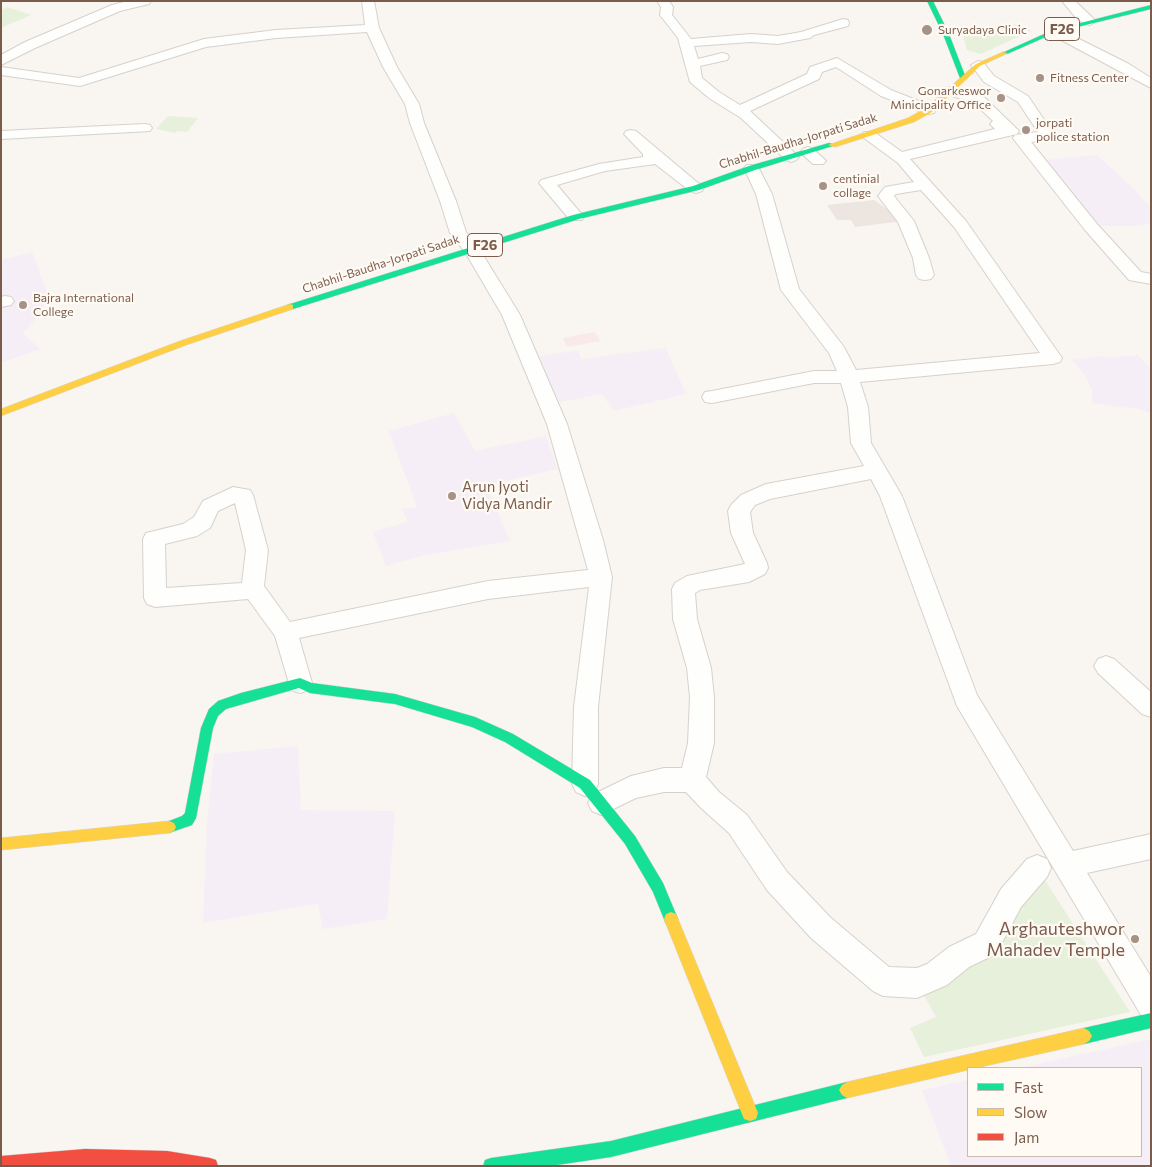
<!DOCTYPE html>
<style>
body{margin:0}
#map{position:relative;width:1152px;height:1167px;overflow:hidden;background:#f9f5f0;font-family:Commissioner,sans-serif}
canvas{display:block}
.frame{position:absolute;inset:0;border:2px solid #7a5c4d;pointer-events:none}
.legend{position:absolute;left:967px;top:1067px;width:175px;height:90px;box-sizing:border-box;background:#fffaf3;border:1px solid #cabbb1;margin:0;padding:6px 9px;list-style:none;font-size:15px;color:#7a5c4d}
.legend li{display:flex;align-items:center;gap:10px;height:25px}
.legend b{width:25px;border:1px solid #cabbb1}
</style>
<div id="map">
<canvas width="1152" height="1167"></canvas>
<div class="frame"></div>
<ul class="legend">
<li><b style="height:6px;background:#16e098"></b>Fast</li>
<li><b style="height:6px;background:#ffcf43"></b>Slow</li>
<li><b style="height:6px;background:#f24e42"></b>Jam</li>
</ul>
</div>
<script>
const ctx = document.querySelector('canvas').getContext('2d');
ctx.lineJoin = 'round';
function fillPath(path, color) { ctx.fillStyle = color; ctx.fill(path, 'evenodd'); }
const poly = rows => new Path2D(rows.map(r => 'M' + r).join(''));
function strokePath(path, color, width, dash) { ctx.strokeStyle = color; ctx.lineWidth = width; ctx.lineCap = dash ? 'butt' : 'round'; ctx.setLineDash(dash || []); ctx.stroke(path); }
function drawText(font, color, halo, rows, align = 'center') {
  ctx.font = font + ' Commissioner,sans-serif'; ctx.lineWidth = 4.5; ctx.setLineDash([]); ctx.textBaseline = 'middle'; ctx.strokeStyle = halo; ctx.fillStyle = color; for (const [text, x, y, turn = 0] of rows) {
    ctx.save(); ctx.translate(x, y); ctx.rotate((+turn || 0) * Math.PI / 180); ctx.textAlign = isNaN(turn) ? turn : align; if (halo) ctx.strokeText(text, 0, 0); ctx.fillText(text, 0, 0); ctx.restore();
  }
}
fillPath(poly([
 [874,200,904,221,855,227,851,220,837,220,827,205]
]), '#ede5e0');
fillPath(poly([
 [1097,155,1134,189,1151,208,1151,223,1139,226,1091,226,1040,160],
 [32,252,49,297,41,313,23,333,40,349,1,363,1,260],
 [666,348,686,394,614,411,602,394,555,403,537,357,578,350,581,359],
 [1138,355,1151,369,1151,413,1139,409,1092,403,1092,390,1086,377,1072,360,1098,356,1106,358],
 [454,413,475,451,546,436,558,469,486,485,510,541,422,556,386,566,373,532,408,522,402,509,417,507,389,431],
 [298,746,301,810,395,811,387,919,323,929,318,904,203,923,207,822,214,754],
 [1151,1039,1151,1166,951,1166,922,1090,968,1080,968,1156,1141,1156,1141,1068,1020,1068]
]), '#f6eef6');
fillPath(poly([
 [595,332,600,341,567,347,563,338]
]), '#fae9e9');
fillPath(poly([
 [7,7,31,15,1,28,1,10],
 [1020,24,1031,31,981,54,967,50,962,31],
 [168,116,198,118,187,132,177,131,175,133,156,129],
 [1037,868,1130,1012,924,1057,910,1028,936,1017,917,983,950,964]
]), '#e7f0db');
const street = poly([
 [128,1,151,1,149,4,120,11,35,48,1,65,1,55,25,42,112,5,128,1],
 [362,1,374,1,379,28,397,67,419,104,424,123,456,201,466,232,480,250,520,315,567,424,603,540,612,577,598,707,598,784,594,792,585,796,576,792,572,784,574,707,589,587,488,599,299,638,312,683,309,690,300,693,291,690,275,636,248,599,155,607,147,604,144,598,143,539,146,533,183,524,194,517,203,501,233,487,250,490,253,495,268,550,264,586,290,622,488,581,588,570,547,424,502,315,465,252,450,233,440,201,410,123,405,104,383,67,367,32,276,38,206,47,80,86,1,75,1,67,79,78,204,39,276,30,365,25,362,1],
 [235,503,246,550,242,583,166,588,165,544,197,536,210,528,218,511,235,503],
 [657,1,669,1,673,7,672,15,691,39,751,34,778,36,801,32,843,19,848,20,849,23,848,26,814,35,810,38,778,44,751,42,694,46,698,59,722,53,727,54,729,57,727,60,700,66,702,78,719,92,740,105,807,74,810,67,837,58,891,90,934,107,936,110,934,113,929,114,924,113,881,96,836,67,822,72,819,79,750,111,799,157,796,160,791,162,786,160,741,118,709,98,690,82,678,38,660,15,661,7,657,1],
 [1062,1,1075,1,1096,21,1090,25,1085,24,1077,19,1062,1],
 [1055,27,1129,64,1151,78,1151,88,1050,34,1048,31,1055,27],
 [978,61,983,62,994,76,1028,96,1055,136,1053,139,1048,140,1031,142,1097,224,1141,272,1151,274,1151,284,1129,280,1085,230,1015,141,1013,138,1015,135,1038,132,1018,102,984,82,971,65,978,61],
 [951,87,984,97,1019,131,1017,134,910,159,966,221,1062,358,1060,362,1053,364,860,382,868,407,871,443,902,496,977,695,1073,851,1151,834,1151,859,1087,873,1151,977,1151,1020,1141,1015,957,706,880,496,871,479,770,499,755,505,750,512,753,533,767,563,768,568,765,574,749,582,700,590,695,593,697,619,711,668,714,697,714,743,706,777,719,792,747,815,787,872,831,918,889,967,917,968,927,964,949,947,976,934,1001,889,1027,859,1037,855,1047,859,1051,868,1047,877,1021,907,996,954,969,967,947,985,917,998,883,996,873,991,811,938,767,890,729,833,701,808,686,792,664,792,636,798,601,815,592,811,588,803,592,795,631,776,664,768,682,768,688,743,690,697,687,668,673,619,672,589,675,583,687,576,745,564,731,533,728,511,731,505,741,495,766,484,864,466,851,443,848,407,841,383,814,383,712,403,705,402,702,397,705,392,712,391,814,371,837,371,829,353,781,290,756,194,744,168,747,165,757,165,772,194,799,289,844,347,856,370,1040,353,954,227,921,190,896,194,894,196,914,221,929,258,934,275,931,279,925,280,919,279,916,275,913,258,898,222,878,196,885,187,914,182,898,163,864,138,862,135,864,132,874,132,902,152,995,129,990,124,993,121,974,103,946,94,944,91,946,88,951,87],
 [145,124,150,125,152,128,150,131,1,139,1,131,145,124],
 [631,130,636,131,704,188,702,191,696,193,690,191,655,164,605,171,557,185,584,217,582,220,570,220,539,183,541,180,599,164,643,157,643,154,624,134,626,131,631,130],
 [808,147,813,149,823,158,826,161,823,164,813,164,803,155,800,152,803,149,808,147],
 [5,296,11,297,14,301,11,305,1,307,1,297,5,296],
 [1106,656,1114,659,1151,692,1151,717,1142,714,1098,673,1094,666,1098,659,1106,656]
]);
const fast = poly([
 [927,1,933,1,949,34,966,78,965,79,960,78,943,34,927,1],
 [1151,5,1151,9,1057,32,1007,54,1002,53,1053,30,1151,5],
 [829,143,836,145,755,170,699,190,579,219,293,309,287,309,286,307,287,305,573,215,693,186,749,166,829,143],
 [300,678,312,683,395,694,475,717,513,734,590,780,635,836,663,883,678,919,676,924,671,926,666,924,653,892,625,844,580,788,505,742,472,727,395,704,310,693,299,688,226,709,218,716,213,728,196,818,192,825,169,833,164,831,162,827,164,823,182,816,185,813,201,728,209,709,218,701,241,693,300,678],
 [1151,1013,1151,1028,1084,1044,1079,1041,1076,1036,1079,1031,1084,1028,1151,1013],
 [847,1082,852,1085,855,1090,852,1095,847,1098,611,1157,550,1166,483,1166,485,1160,491,1158,611,1141,847,1082]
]);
const slow = poly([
 [1003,52,1008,53,980,66,932,112,914,122,835,147,828,145,908,118,926,108,976,64,1003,52],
 [290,304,293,305,293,309,186,345,1,416,1,409,180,341,290,304],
 [169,821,174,823,176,827,174,831,169,833,1,850,1,838,169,821],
 [671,912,676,914,758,1113,756,1119,750,1121,744,1119,664,919,666,914,671,912],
 [1084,1028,1089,1031,1092,1036,1089,1041,1084,1044,976,1068,968,1068,968,1070,847,1098,842,1095,839,1090,842,1085,847,1082,1084,1028]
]);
const jam = poly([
 [85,1149,167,1151,210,1158,216,1160,218,1166,1,1166,1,1156,85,1149]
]);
strokePath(street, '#d7d1cb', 2);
strokePath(fast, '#d9d2cb', 1);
strokePath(slow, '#d9d2cb', 1);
strokePath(jam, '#d9d2cb', 1);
fillPath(street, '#fefefd');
fillPath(fast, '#16e098');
fillPath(slow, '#ffcf43');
fillPath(jam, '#f24e42');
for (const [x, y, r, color] of [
 [927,30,6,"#a69286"],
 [1040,78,5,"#a69286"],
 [1001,98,5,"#a69286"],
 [1026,130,5,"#a69286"],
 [823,186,5,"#a69286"],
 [23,305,5,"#a69286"],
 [452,496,5,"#a69286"],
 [1135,939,5,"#a69286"]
]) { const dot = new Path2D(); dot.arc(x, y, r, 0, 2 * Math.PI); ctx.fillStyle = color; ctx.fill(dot); strokePath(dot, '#fffaf3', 2); }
drawText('12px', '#7a5c4d', '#fffaf3', [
 ["Suryadaya Clinic",938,30],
 ["Fitness Center",1050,78],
 ["Gonarkeswor",991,91,"right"],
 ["Minicipality Office",991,105,"right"],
 ["jorpati",1036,123],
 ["police station",1036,137],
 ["centinial",833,179],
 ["collage",833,193],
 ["Bajra International",33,298],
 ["College",33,312]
], 'left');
drawText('12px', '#7a5c4d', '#fffaf3', [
 ["Chabhil-Baudha-Jorpati Sadak",798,141,-17],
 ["Chabhil-Baudha-Jorpati Sadak",381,264,-18]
]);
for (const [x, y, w] of [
 [1062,29,35],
 [485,245,35]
]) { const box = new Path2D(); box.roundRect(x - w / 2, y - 11.5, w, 23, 4); ctx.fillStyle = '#fffaf3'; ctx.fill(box); strokePath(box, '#7a5c4d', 1); }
drawText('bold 14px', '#7a5c4d', null, [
 ["F26",1062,29],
 ["F26",485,245]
]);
drawText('15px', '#7a5c4d', '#fffaf3', [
 ["Arun Jyoti",462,487],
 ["Vidya Mandir",462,504]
], 'left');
drawText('18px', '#7a5c4d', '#fffaf3', [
 ["Arghauteshwor",1125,929],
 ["Mahadev Temple",1125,950]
], 'right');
</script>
